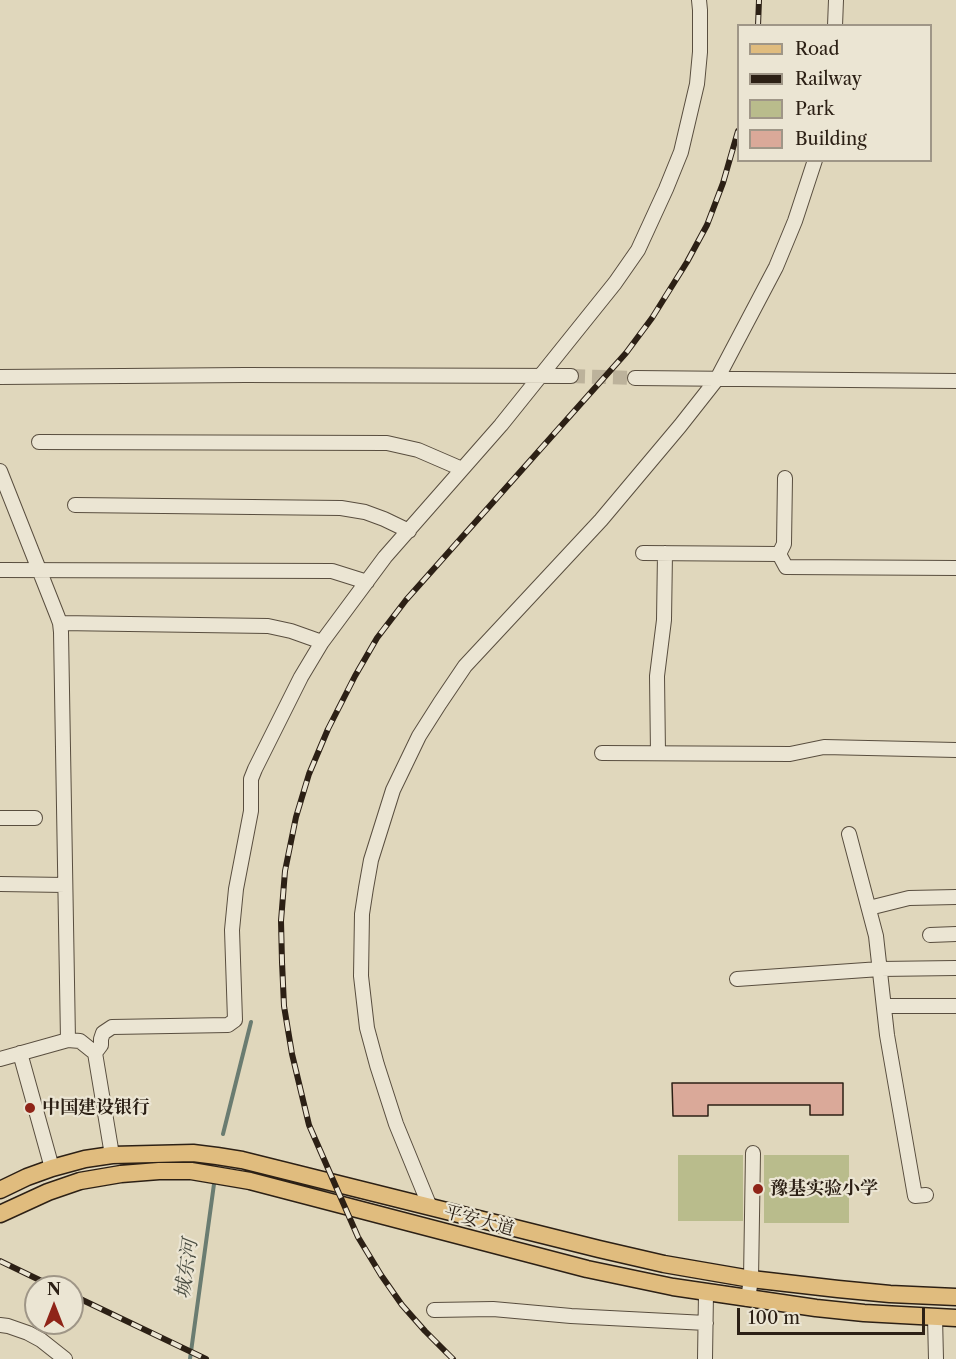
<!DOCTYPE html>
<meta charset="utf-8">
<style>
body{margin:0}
#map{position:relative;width:956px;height:1359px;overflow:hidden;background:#e0d7bc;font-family:"Libre Caslon Text",serif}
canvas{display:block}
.legend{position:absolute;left:737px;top:24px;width:195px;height:138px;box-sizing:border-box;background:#ebe5d3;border:2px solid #9f9687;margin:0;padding:8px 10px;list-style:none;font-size:18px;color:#2c2015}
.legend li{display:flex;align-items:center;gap:12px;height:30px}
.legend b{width:30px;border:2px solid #9f9687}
.north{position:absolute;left:24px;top:1275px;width:60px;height:60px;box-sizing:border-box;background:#ebe5d3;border:2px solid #9f9687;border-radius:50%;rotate:0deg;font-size:16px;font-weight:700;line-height:24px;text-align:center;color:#2c2015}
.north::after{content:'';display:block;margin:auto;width:21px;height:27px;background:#8f2418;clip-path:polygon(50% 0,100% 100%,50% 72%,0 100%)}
.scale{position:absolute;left:737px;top:1308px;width:188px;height:27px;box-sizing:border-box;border:3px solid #2c2015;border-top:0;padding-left:8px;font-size:18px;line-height:21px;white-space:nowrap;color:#2c2015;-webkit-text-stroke:4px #ebe5d3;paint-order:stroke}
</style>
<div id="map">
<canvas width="956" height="1359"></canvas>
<ul class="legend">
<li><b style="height:8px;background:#e0bc7e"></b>Road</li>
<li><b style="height:8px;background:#2c2015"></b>Railway</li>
<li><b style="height:16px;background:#b9bc8c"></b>Park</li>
<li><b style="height:16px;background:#daa999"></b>Building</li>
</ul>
<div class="north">N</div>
<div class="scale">100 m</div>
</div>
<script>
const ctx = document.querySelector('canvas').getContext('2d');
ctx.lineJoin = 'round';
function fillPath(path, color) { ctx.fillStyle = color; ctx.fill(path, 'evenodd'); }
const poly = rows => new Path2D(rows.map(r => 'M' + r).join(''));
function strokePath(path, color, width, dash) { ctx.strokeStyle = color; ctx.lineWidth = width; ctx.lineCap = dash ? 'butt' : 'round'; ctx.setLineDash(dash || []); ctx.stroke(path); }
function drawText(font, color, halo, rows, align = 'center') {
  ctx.font = font + ' "Libre Caslon Text","Noto Serif SC",serif'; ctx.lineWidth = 4.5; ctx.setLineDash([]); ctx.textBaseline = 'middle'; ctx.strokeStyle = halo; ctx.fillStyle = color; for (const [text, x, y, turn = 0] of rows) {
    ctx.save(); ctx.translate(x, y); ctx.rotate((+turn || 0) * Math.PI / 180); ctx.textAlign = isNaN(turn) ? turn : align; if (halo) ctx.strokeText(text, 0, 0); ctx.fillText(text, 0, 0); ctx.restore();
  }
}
fillPath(poly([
 [678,1155,743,1155,743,1221,678,1221],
 [764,1155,849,1155,849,1223,764,1223]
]), '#b9bc8c');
strokePath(poly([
 [223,1134,251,1022],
 [190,1359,214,1184]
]), '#6a7c71', 4);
const building = poly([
 [672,1083,843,1083,843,1115,810,1115,810,1105,708,1105,708,1116,673,1116,672,1083]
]);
fillPath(building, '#daa999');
strokePath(building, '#2c2015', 1.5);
strokePath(poly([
 [571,376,635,378]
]), '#bcb29b', 14, [14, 7]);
const minor = poly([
 [835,26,836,0],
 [0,377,245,375,571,376],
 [635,378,956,381],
 [39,442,387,443,418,450,462,469],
 [0,471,57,615,60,623,61,632,68,1040],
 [785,478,784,544,779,554,786,567,956,568],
 [75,505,341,508,365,512,384,519,409,531],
 [643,553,779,554],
 [0,570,332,571,367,582],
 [60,623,268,626,291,631,322,642],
 [602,753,790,754,824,747,956,750],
 [658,753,657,676,664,620,665,553],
 [0,818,35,818],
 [849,834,876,936,887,1035,915,1196,926,1195],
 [0,884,65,885],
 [869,908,909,898,956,897],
 [930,935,956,934],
 [737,979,880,969,956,968],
 [884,1006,956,1006],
 [20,1053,52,1168],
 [95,1053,101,1045,101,1039,103,1033,112,1027,228,1025,235,1020,232,930,236,889,251,811,251,779,255,769,301,677,322,642,385,557,501,425,615,283,638,250,666,189,681,152,697,84,700,52,700,10,699,0],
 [0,1059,68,1040,80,1041,95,1053,112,1155],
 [430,1207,396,1124,377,1065,367,1028,361,976,362,914,366,888,371,860,393,790,419,736,440,703,465,666,601,520,680,426,717,379,776,267,795,221,815,160],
 [748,1299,751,1279,753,1153],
 [434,1310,493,1309,571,1316,706,1323],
 [935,1317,936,1359],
 [0,1325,8,1326,28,1333,41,1340,65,1359],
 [705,1359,706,1293]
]);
const major = poly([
 [0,1190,27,1177,52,1168,85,1159,112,1155,193,1153,217,1156,242,1160,599,1249,664,1264,751,1279,838,1289,890,1294,956,1297],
 [0,1214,48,1192,80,1181,121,1174,159,1171,191,1171,250,1181,587,1269,673,1287,816,1308,864,1313,956,1318]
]);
strokePath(minor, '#594e3f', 16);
strokePath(major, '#2c2015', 19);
strokePath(minor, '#ebe5d3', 14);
strokePath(major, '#e0bc7e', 16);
const rail = poly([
 [758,26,759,0],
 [0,1261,54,1287],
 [72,1295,206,1359],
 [453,1359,425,1331,402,1305,381,1275,358,1237,309,1125,292,1054,284,1006,282,962,281,921,285,871,296,817,309,774,328,729,355,676,377,638,406,600,626,353,652,318,687,262,707,225,723,183,738,131]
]);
strokePath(rail, '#2c2015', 6);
strokePath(rail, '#ebe5d3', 4, [11]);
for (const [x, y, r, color] of [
 [30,1108,6,"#8f2418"],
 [758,1189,6,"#8f2418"]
]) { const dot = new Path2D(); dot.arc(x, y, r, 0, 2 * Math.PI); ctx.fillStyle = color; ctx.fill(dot); strokePath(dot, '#ebe5d3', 2); }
drawText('bold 18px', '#2c2015', '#ebe5d3', [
 ["中国建设银行",42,1108],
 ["豫基实验小学",770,1189]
], 'left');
drawText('18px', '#2c2015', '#ebe5d3', [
 ["平安大道",479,1221,15]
]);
drawText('italic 20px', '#4b4e43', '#ebe5d3', [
 ["城东河",187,1269,-82]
]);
</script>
